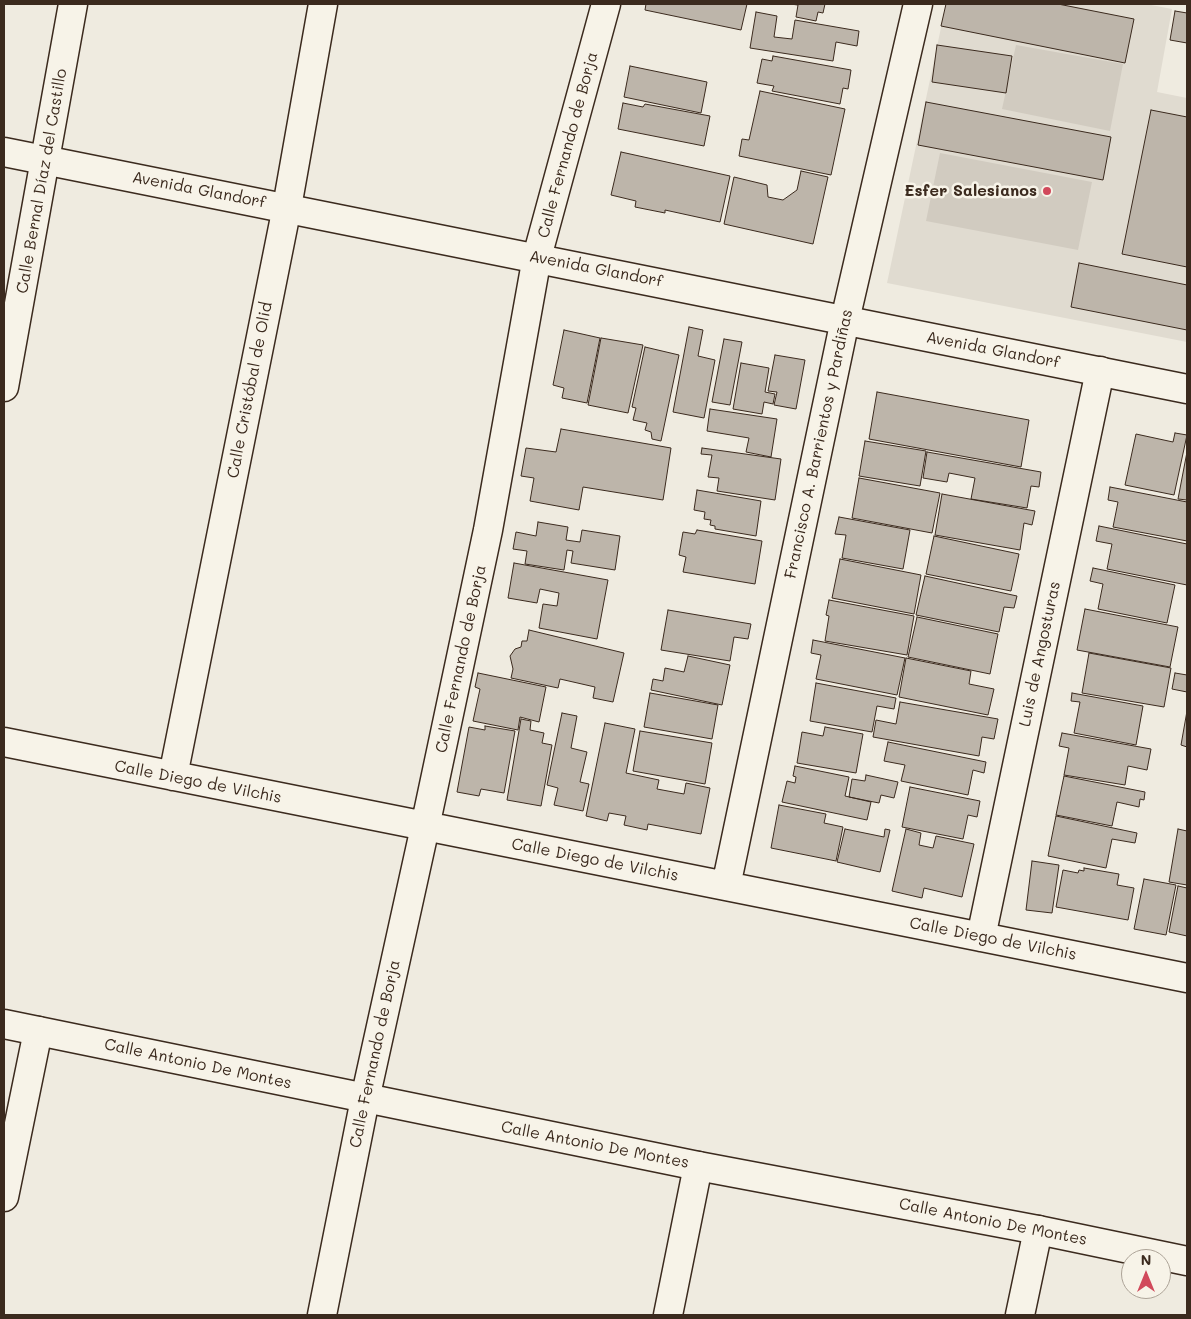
<!DOCTYPE html>
<meta charset="utf-8">
<style>
body{margin:0}
#map{position:relative;width:1191px;height:1319px;overflow:hidden;background:#efebe0;font-family:Mali,sans-serif}
canvas{display:block}
.frame{position:absolute;inset:0;border:5px solid #3b2a1e;pointer-events:none}
.north{position:absolute;left:1121px;top:1249px;width:50px;height:50px;box-sizing:border-box;background:#f7f3e8;border:1px solid #aca397;border-radius:50%;rotate:0deg;font-size:14px;font-weight:700;line-height:20px;text-align:center;color:#3b2a1e}
.north::after{content:'';display:block;margin:auto;width:18px;height:22px;background:#d1495b;clip-path:polygon(50% 0,100% 100%,50% 72%,0 100%)}
</style>
<div id="map">
<canvas width="1191" height="1319"></canvas>
<div class="frame"></div>
<div class="north">N</div>
</div>
<script>
const ctx = document.querySelector('canvas').getContext('2d');
ctx.lineJoin = 'round';
function fillPath(path, color) { ctx.fillStyle = color; ctx.fill(path, 'evenodd'); }
const poly = rows => new Path2D(rows.map(r => 'M' + r).join(''));
function strokePath(path, color, width, dash) { ctx.strokeStyle = color; ctx.lineWidth = width; ctx.lineCap = dash ? 'butt' : 'round'; ctx.setLineDash(dash || []); ctx.stroke(path); }
function drawText(font, color, halo, rows, align = 'center') {
  ctx.font = font + ' Mali,sans-serif'; ctx.lineWidth = 5; ctx.setLineDash([]); ctx.textBaseline = 'middle'; ctx.strokeStyle = halo; ctx.fillStyle = color; for (const [text, x, y, turn = 0] of rows) {
    ctx.save(); ctx.translate(x, y); ctx.rotate((+turn || 0) * Math.PI / 180); ctx.textAlign = isNaN(turn) ? turn : align; if (halo) ctx.strokeText(text, 0, 0); ctx.fillText(text, 0, 0); ctx.restore();
  }
}
fillPath(poly([
 [946,4,1146,4,1172,9,1157,92,1187,98,1187,342,887,283]
]), '#e0dbd0');
fillPath(poly([
 [1016,45,1123,64,1110,131,1002,109],
 [940,153,1092,182,1078,250,926,221]
]), '#d1cbc0');
const building = poly([
 [646,4,747,4,741,30,645,10,646,4],
 [790,4,825,4,823,13,818,12,816,21,796,17,798,5,790,4],
 [946,4,1058,4,1134,19,1125,63,941,26,946,4],
 [1175,11,1187,13,1187,43,1170,40,1175,11],
 [756,12,777,16,774,37,792,39,795,20,859,31,857,46,836,42,833,61,750,48,756,12],
 [937,45,1012,56,1006,93,932,82,937,45],
 [773,56,851,70,848,89,843,88,840,104,772,91,774,86,757,83,762,59,772,61,773,56],
 [630,66,707,82,701,113,624,97,630,66],
 [760,91,845,109,831,175,739,156,742,139,749,140,760,91],
 [926,102,1111,137,1103,180,918,145,926,102],
 [623,103,643,107,645,104,710,116,704,146,618,129,623,103],
 [1151,110,1187,117,1187,267,1122,254,1151,110],
 [621,152,730,176,720,222,665,210,665,213,635,207,636,201,611,195,621,152],
 [801,171,828,177,813,244,724,224,734,177,767,185,768,197,783,200,797,190,801,171],
 [1079,263,1187,285,1187,330,1071,307,1079,263],
 [689,327,703,330,698,356,715,360,704,418,673,412,689,327],
 [564,330,600,338,587,403,562,398,564,388,553,385,564,330],
 [601,338,643,345,628,413,588,405,601,338],
 [724,339,742,342,730,405,712,402,724,339],
 [645,347,679,355,661,441,652,439,651,432,645,430,647,423,633,420,636,408,632,407,645,347],
 [775,355,805,360,796,409,774,405,777,392,768,391,775,355],
 [741,363,769,368,765,392,775,394,773,404,764,402,762,414,733,409,741,363],
 [877,392,1029,420,1021,467,869,439,877,392],
 [710,409,777,419,771,457,746,452,749,438,707,431,710,409],
 [561,429,671,448,663,500,583,487,579,510,530,501,534,478,521,476,526,448,556,452,561,429],
 [1175,433,1187,435,1174,495,1125,485,1136,434,1173,442,1175,433],
 [865,441,926,451,920,486,859,476,865,441],
 [702,448,781,459,775,500,717,491,719,478,708,477,712,455,701,454,702,448],
 [927,452,1041,472,1039,487,1031,486,1027,508,971,499,975,478,949,473,947,482,923,478,927,452],
 [1187,452,1187,500,1178,499,1187,452],
 [859,478,940,493,932,533,852,518,859,478],
 [1110,487,1187,502,1187,541,1113,527,1118,502,1108,500,1110,487],
 [697,490,761,501,756,536,715,529,715,526,710,525,711,520,704,519,705,512,694,510,697,490],
 [942,494,1035,511,1032,525,1024,523,1020,550,935,535,942,494],
 [839,517,910,530,903,569,842,558,846,535,835,534,839,517],
 [538,522,568,527,566,540,580,542,582,530,620,536,615,570,571,563,573,551,567,550,564,570,525,564,527,551,513,549,516,532,536,536,538,522],
 [1099,526,1187,544,1187,585,1107,569,1112,544,1096,541,1099,526],
 [697,530,762,541,755,584,683,572,686,557,679,555,683,532,695,534,697,530],
 [934,536,1019,554,1011,591,926,574,934,536],
 [840,559,921,575,914,614,832,598,840,559],
 [514,563,608,580,597,639,539,628,543,604,557,606,559,593,540,589,537,603,508,598,514,563],
 [1093,568,1175,585,1167,623,1098,609,1103,584,1090,581,1093,568],
 [925,576,1017,596,1014,608,1004,607,999,632,916,615,925,576],
 [829,600,914,616,907,655,825,641,829,616,826,615,829,600],
 [1085,609,1178,627,1170,667,1077,650,1085,609],
 [668,610,751,624,748,639,734,637,730,661,661,650,668,610],
 [917,617,998,634,990,674,908,657,917,617],
 [529,630,624,653,613,702,593,698,595,687,560,679,558,688,511,678,513,669,510,656,515,649,521,647,522,641,527,641,529,630],
 [813,640,905,658,897,695,816,679,821,655,811,653,813,640],
 [1089,653,1171,668,1164,707,1082,693,1089,653],
 [688,656,730,665,722,705,651,690,653,679,663,681,665,668,684,672,688,656],
 [906,658,971,671,969,684,994,689,988,715,899,697,906,658],
 [478,673,546,687,539,722,520,717,518,730,473,721,480,689,475,687,478,673],
 [1175,673,1187,675,1187,692,1172,689,1175,673],
 [816,683,896,698,894,709,877,706,872,732,810,721,816,683],
 [650,693,718,705,712,739,644,727,650,693],
 [1072,693,1143,706,1136,745,1074,733,1080,702,1071,701,1072,693],
 [900,702,998,719,994,739,982,737,979,756,873,737,876,720,896,724,900,702],
 [1187,711,1187,747,1181,745,1187,711],
 [562,713,577,716,571,748,587,752,580,782,589,784,583,811,554,805,558,788,547,785,562,713],
 [521,719,531,721,530,730,544,733,542,743,552,745,541,806,507,800,521,719],
 [605,723,635,729,626,773,659,780,657,789,684,794,686,783,710,788,701,834,648,824,647,830,624,825,626,816,609,813,607,821,586,816,605,723],
 [485,726,515,731,504,793,481,789,479,796,457,792,469,727,485,730,485,726],
 [825,727,863,734,856,773,797,763,802,732,823,736,825,727],
 [640,731,712,743,705,784,633,771,640,731],
 [1062,733,1151,749,1147,770,1128,766,1125,785,1064,775,1069,748,1059,746,1062,733],
 [888,742,986,762,984,773,973,770,968,795,901,781,905,765,884,761,888,742],
 [795,766,849,777,845,796,871,802,867,820,782,802,787,781,795,783,796,777,793,776,795,766],
 [866,775,898,782,894,798,881,795,879,803,849,797,852,779,865,781,866,775],
 [1064,776,1145,792,1144,800,1140,799,1139,807,1117,802,1112,826,1056,815,1064,776],
 [910,787,980,801,977,817,968,815,963,839,902,827,910,787],
 [779,805,826,814,824,823,843,827,836,861,771,848,779,805],
 [1056,816,1137,833,1135,843,1112,839,1106,868,1048,856,1056,816],
 [845,829,884,837,885,829,890,830,880,872,837,862,845,829],
 [906,829,921,833,919,845,933,848,936,836,974,844,962,897,924,888,922,898,892,891,906,829],
 [1178,829,1187,831,1187,885,1169,882,1178,829],
 [1032,861,1059,865,1052,913,1026,910,1032,861],
 [1084,868,1119,874,1117,885,1134,888,1128,920,1056,907,1063,870,1078,873,1079,870,1084,871,1084,868],
 [1144,879,1176,885,1166,935,1134,929,1144,879],
 [1178,886,1187,888,1187,936,1169,932,1178,886]
]);
fillPath(building, '#bdb5aa');
strokePath(building, '#3b2a1e', 1);
const street = poly([
 [4,387,73,4],
 [4,742,1187,978],
 [173,776,287,207,323,4],
 [726,886,845,320,918,4],
 [981,937,1100,371],
 [4,1197,38,1031],
 [322,1315,365,1099,425,827,488,530,537,257,606,4],
 [668,1315,698,1166],
 [1020,1315,1038,1230]
]);
const secondary = poly([
 [4,152,1187,389],
 [4,1024,698,1166,1038,1230,1187,1261]
]);
strokePath(street, '#3b2a1e', 31);
strokePath(secondary, '#3b2a1e', 31);
strokePath(street, '#f7f3e8', 28);
strokePath(secondary, '#f7f3e8', 28);
for (const [x, y, r, color] of [
 [1047,191,5,"#d1495b"]
]) { const dot = new Path2D(); dot.arc(x, y, r, 0, 2 * Math.PI); ctx.fillStyle = color; ctx.fill(dot); strokePath(dot, '#f7f3e8', 2); }
drawText('16px', '#3b2a1e', '#f7f3e8', [
 ["Calle Fernando de Borja",568,145,-75],
 ["Calle Bernal Díaz del Castillo",42,181,-80],
 ["Avenida Glandorf",199,190,11],
 ["Avenida Glandorf",596,269,11],
 ["Avenida Glandorf",993,350,11],
 ["Calle Cristóbal de Olid",250,390,-79],
 ["Francisco A. Barrientos y Pardiñas",819,444,-78],
 ["Luis de Angosturas",1040,654,-78],
 ["Calle Fernando de Borja",461,659,-78],
 ["Calle Diego de Vilchis",198,782,11],
 ["Calle Diego de Vilchis",595,860,11],
 ["Calle Diego de Vilchis",993,939,11],
 ["Calle Fernando de Borja",375,1054,-78],
 ["Calle Antonio De Montes",198,1064,12],
 ["Calle Antonio De Montes",595,1145,11],
 ["Calle Antonio De Montes",993,1222,11]
]);
drawText('bold 16px', '#3b2a1e', '#f7f3e8', [
 ["Esfer Salesianos",1037,191]
], 'right');
</script>
